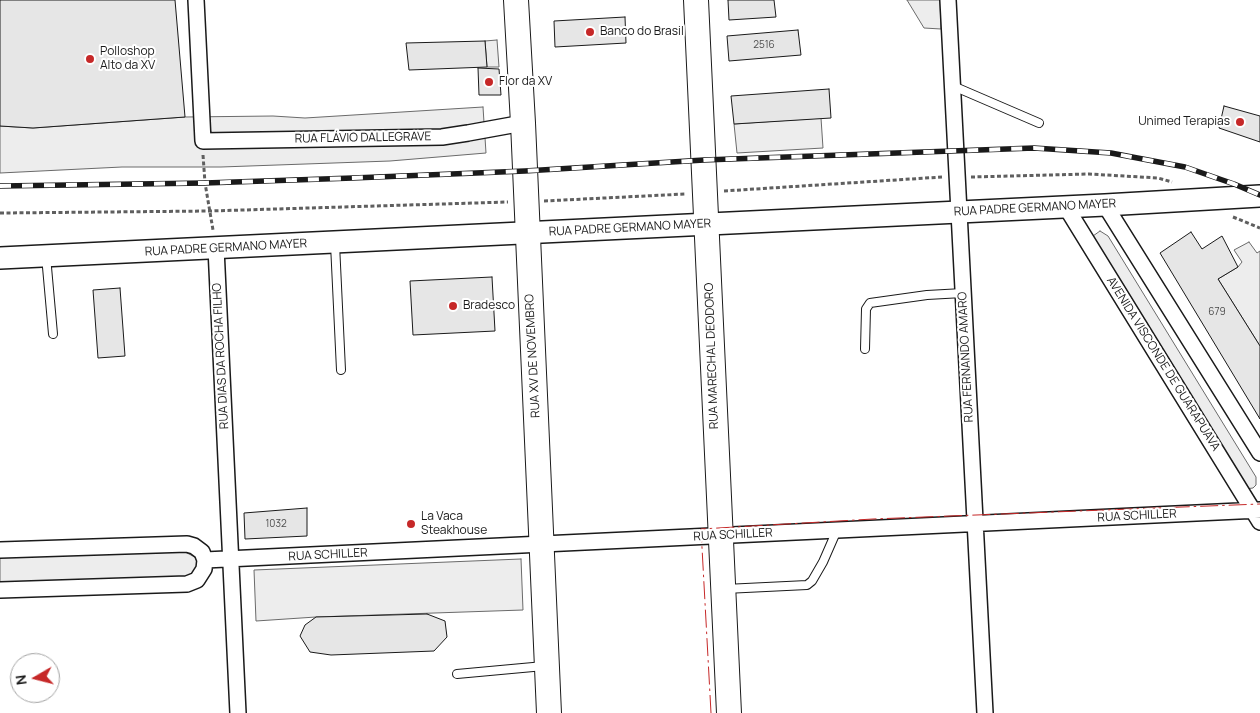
<!DOCTYPE html>
<meta charset="utf-8">
<style>
body{margin:0}
#map{position:relative;width:1260px;height:713px;overflow:hidden;background:#fff;font-family:Manrope,sans-serif}
canvas{display:block}
.north{position:absolute;left:10px;top:653px;width:50px;height:50px;box-sizing:border-box;background:#fff;border:1px solid #a3a3a3;border-radius:50%;rotate:262deg;font-size:14px;font-weight:700;line-height:20px;text-align:center;color:#1a1a1a}
.north::after{content:'';display:block;margin:auto;width:18px;height:22px;background:#c62828;clip-path:polygon(50% 0,100% 100%,50% 72%,0 100%)}
</style>
<div id="map">
<canvas width="1260" height="713"></canvas>
<div class="north">N</div>
</div>
<script>
const ctx = document.querySelector('canvas').getContext('2d');
ctx.lineJoin = 'round';
function fillPath(path, color) { ctx.fillStyle = color; ctx.fill(path, 'evenodd'); }
const poly = rows => new Path2D(rows.map(r => 'M' + r).join(''));
function strokePath(path, color, width, dash) { ctx.strokeStyle = color; ctx.lineWidth = width; ctx.lineCap = dash ? 'butt' : 'round'; ctx.setLineDash(dash || []); ctx.stroke(path); }
function drawText(font, color, halo, rows, align = 'center') {
  ctx.font = font + ' Manrope,sans-serif'; ctx.lineWidth = 4; ctx.setLineDash([]); ctx.textBaseline = 'middle'; ctx.strokeStyle = halo; ctx.fillStyle = color; for (const [text, x, y, turn = 0] of rows) {
    ctx.save(); ctx.translate(x, y); ctx.rotate((+turn || 0) * Math.PI / 180); ctx.textAlign = isNaN(turn) ? turn : align; if (halo) ctx.strokeText(text, 0, 0); ctx.fillText(text, 0, 0); ctx.restore();
  }
}
const built = poly([
 [907,0,940,0,941,29,924,28,907,0],
 [497,40,499,67,487,67,485,41,497,40],
 [483,107,486,153,390,161,221,167,122,167,0,173,0,126,33,128,185,117,273,116,305,118,483,107],
 [821,118,823,148,737,153,734,124,821,118],
 [1100,231,1108,236,1256,477,1256,485,1253,488,1245,489,1092,240,1093,236,1100,231],
 [1249,242,1257,253,1260,251,1260,346,1218,279,1238,267,1242,262,1234,250,1249,242],
 [185,552,195,557,198,563,195,571,187,578,0,584,0,557,185,552],
 [521,559,523,610,316,617,256,621,254,570,521,559]
]);
fillPath(built, '#ededed');
strokePath(built, '#6a6a6a', 1);
const building = poly([
 [0,0,175,0,185,117,33,128,0,126,0,0],
 [728,0,774,0,776,17,729,20,728,0],
 [625,17,626,43,555,47,554,21,625,17],
 [798,30,801,55,729,61,727,36,798,30],
 [485,41,487,67,409,70,406,43,485,41],
 [478,68,499,69,501,95,479,95,478,68],
 [829,89,831,118,734,124,731,96,829,89],
 [1224,106,1260,116,1260,142,1219,128,1224,106],
 [1191,232,1202,249,1222,236,1238,267,1218,279,1260,346,1260,419,1160,253,1191,232],
 [492,277,495,331,413,335,410,281,492,277],
 [120,288,125,356,98,358,93,290,120,288],
 [307,508,307,536,245,539,244,513,307,508],
 [427,614,445,621,447,637,434,651,331,655,310,652,300,636,305,625,316,617,427,614]
]);
fillPath(building, '#e6e6e6');
strokePath(building, '#1a1a1a', 1);
const lane = poly([
 [953,86,1039,123],
 [335,244,341,370],
 [46,256,53,334],
 [865,349,866,309,870,303,927,295,963,293],
 [725,589,807,585,812,581,823,562,837,530],
 [457,674,544,666]
]);
const street = poly([
 [196,0,203,141,442,137,468,133,523,123],
 [948,0,985,713],
 [1105,205,1260,453],
 [1066,207,1260,522],
 [216,248,238,713],
 [0,550,187,544,194,546,202,552,205,560,204,569,197,580,187,584,0,590],
 [205,560,1260,510]
]);
const secondary = poly([
 [0,258,1105,205,1260,196]
]);
const primary = poly([
 [516,0,523,123,549,713],
 [696,0,729,713]
]);
strokePath(lane, '#1a1a1a', 10);
strokePath(street, '#1a1a1a', 18);
strokePath(secondary, '#1a1a1a', 24);
strokePath(primary, '#1a1a1a', 26);
strokePath(poly([
 [203,155,205,183,213,230],
 [971,177,1089,174,1158,178,1172,182],
 [724,191,942,177],
 [544,201,685,194],
 [0,213,210,211,508,202],
 [1233,217,1260,228]
]), '#5f5f5f', 3, [4, 2.5]);
strokePath(lane, '#fff', 8);
strokePath(street, '#fff', 15);
strokePath(secondary, '#fff', 21);
strokePath(primary, '#fff', 24);
const rail = poly([
 [0,186,205,183,353,178,525,171,704,160,1034,148,1111,153,1185,167,1234,184,1260,195]
]);
strokePath(rail, '#1a1a1a', 5.5);
strokePath(rail, '#fff', 4, [11]);
strokePath(poly([
 [711,713,701,529,873,519,1260,504]
]), '#c62828', 1, [18, 4, 2.5, 4]);
for (const [x, y, r, color] of [
 [590,32,5,"#c62828"],
 [90,59,5,"#c62828"],
 [489,82,5,"#c62828"],
 [1240,122,5,"#c62828"],
 [453,306,5,"#c62828"],
 [411,524,5,"#c62828"]
]) { const dot = new Path2D(); dot.arc(x, y, r, 0, 2 * Math.PI); ctx.fillStyle = color; ctx.fill(dot); strokePath(dot, '#fff', 2); }
drawText('10px', '#4d4d4d', null, [
 ["2516",764,45],
 ["679",1217,312],
 ["1032",276,524]
]);
drawText('12px', '#1a1a1a', '#fff', [
 ["Banco do Brasil",600,32],
 ["Polloshop",100,52],
 ["Alto da XV",100,66],
 ["Flor da XV",499,82],
 ["Unimed Terapias",1230,122,"right"],
 ["Bradesco",463,306],
 ["La Vaca",421,517],
 ["Steakhouse",421,531]
], 'left');
drawText('12px', '#1a1a1a', '#fff', [
 ["RUA FLÁVIO DALLEGRAVE",363,138,-1],
 ["RUA PADRE GERMANO MAYER",1035,208,-3],
 ["RUA PADRE GERMANO MAYER",630,228,-3],
 ["RUA PADRE GERMANO MAYER",226,248,-3],
 ["RUA DIAS DA ROCHA FILHO",221,356,-93],
 ["RUA XV DE NOVEMBRO",533,356,-93],
 ["RUA MARECHAL DEODORO",712,356,-92],
 ["RUA FERNANDO AMARO",966,357,-93],
 ["AVENIDA VISCONDE DE GUARAPUAVA",1163,364,58],
 ["RUA SCHILLER",1137,516,-3],
 ["RUA SCHILLER",733,535,-3],
 ["RUA SCHILLER",328,555,-3]
]);
</script>
